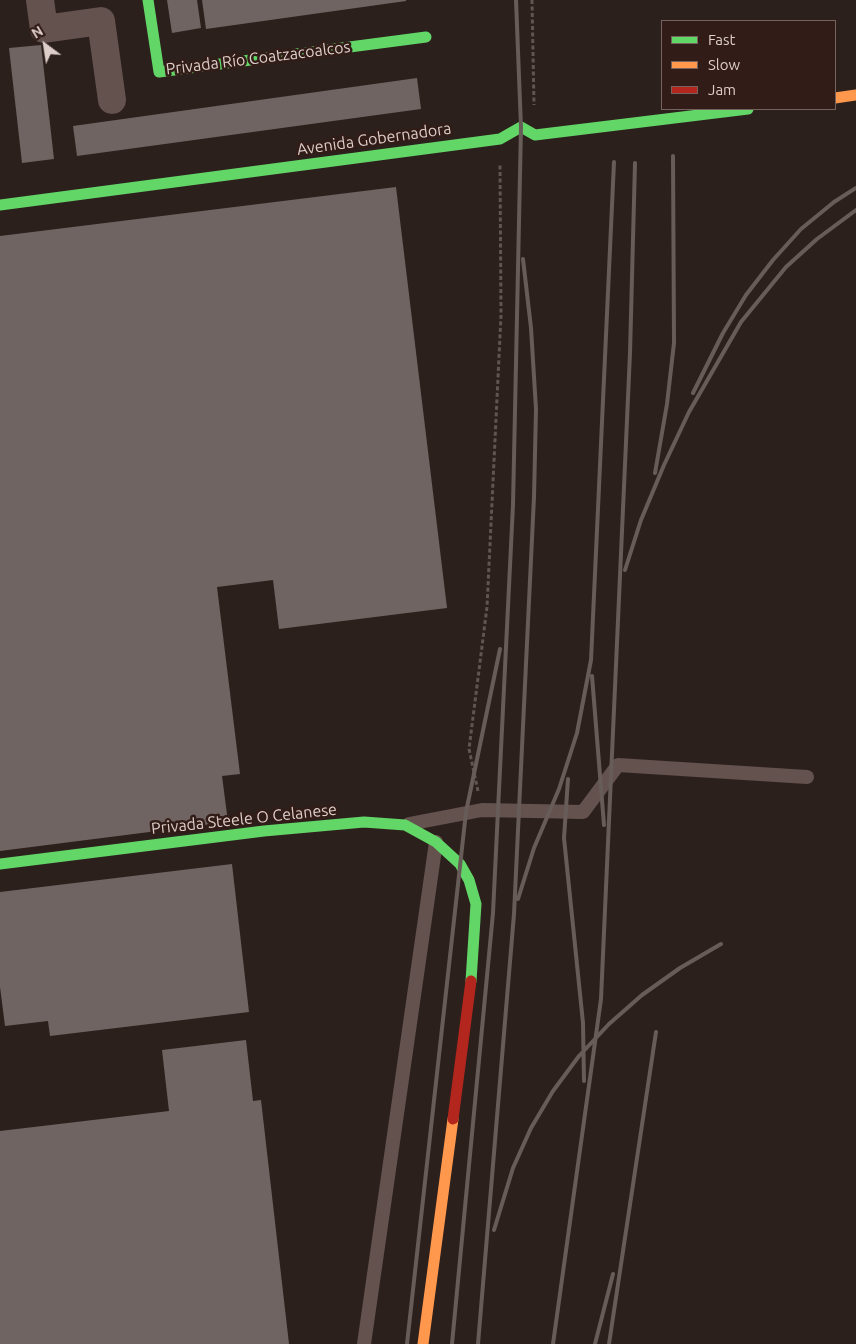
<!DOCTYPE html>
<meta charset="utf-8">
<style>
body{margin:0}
#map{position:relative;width:856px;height:1344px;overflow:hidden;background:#2c201d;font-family:Ubuntu,sans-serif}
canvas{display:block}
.legend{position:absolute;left:661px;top:20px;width:175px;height:90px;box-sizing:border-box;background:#321c17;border:1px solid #76635f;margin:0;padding:6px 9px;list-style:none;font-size:15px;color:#ddceca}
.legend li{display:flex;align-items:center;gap:10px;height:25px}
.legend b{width:25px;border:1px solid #76635f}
.north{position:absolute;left:20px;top:20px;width:50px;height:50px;-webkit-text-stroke:4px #321c17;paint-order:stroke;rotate:329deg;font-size:14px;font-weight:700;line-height:20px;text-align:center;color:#ddceca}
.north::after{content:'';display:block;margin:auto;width:18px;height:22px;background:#ddceca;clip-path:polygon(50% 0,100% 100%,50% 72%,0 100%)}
</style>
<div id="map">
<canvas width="856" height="1344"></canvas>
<ul class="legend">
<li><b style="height:6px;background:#63d668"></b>Fast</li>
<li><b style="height:6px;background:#ff974d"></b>Slow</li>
<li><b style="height:6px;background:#b3261e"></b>Jam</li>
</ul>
<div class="north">N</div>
</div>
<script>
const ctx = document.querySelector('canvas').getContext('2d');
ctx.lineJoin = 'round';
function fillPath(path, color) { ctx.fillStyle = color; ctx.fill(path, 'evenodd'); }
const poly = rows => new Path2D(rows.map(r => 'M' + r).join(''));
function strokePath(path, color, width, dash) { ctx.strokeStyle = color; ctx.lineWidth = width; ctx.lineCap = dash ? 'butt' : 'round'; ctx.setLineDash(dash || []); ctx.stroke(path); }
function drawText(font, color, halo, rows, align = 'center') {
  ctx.font = font + ' Ubuntu,sans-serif'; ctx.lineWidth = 5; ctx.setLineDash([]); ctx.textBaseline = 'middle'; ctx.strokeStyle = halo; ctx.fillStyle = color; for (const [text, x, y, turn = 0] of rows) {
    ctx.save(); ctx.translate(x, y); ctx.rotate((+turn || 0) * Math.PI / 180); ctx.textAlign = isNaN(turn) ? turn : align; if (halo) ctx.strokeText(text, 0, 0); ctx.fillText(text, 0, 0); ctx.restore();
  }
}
fillPath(poly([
 [167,0,197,0,201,28,172,33],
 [202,0,406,0,406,1,206,29],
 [41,45,54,159,22,163,9,48],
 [417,78,421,109,77,156,73,126],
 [396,187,447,608,279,629,273,580,217,587,240,774,222,776,228,822,0,851,0,236],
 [232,864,249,1012,50,1036,48,1021,5,1026,0,987,0,892],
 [246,1040,253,1101,261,1100,289,1344,0,1344,0,1131,169,1111,162,1050]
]), '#706462');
strokePath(poly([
 [532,0,534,105],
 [478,791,469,749,487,607,501,315,500,164]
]), '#625452', 3, [4, 2.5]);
strokePath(poly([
 [409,824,482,810,583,812,618,765,807,777],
 [364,1344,436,842]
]), '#63524e', 14);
strokePath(poly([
 [40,0,44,29,101,21,112,100]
]), '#63524e', 28);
strokePath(poly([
 [148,0,159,72,426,37],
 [0,205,500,139,521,127,535,135,748,109],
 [0,864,264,831,364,822,405,825,436,842,460,864,469,880,476,904,471,981]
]), '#63d668', 11);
strokePath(poly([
 [835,98,856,95],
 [423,1344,453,1119]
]), '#ff974d', 11);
strokePath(poly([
 [453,1119,471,981]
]), '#b3261e', 11);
strokePath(poly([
 [693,393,723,333,746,295,773,260,801,229,834,202,856,188],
 [655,473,667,404,674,343,673,156],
 [625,570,641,520,664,465,689,412,741,322,786,267,817,239,856,210],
 [592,676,604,825],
 [568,779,564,838,583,1023,584,1081],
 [518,899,534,848,559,789,577,733,591,660,614,162],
 [494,1230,513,1168,531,1128,553,1091,579,1056,609,1024,642,995,680,968,721,944],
 [407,1344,466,812,500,649],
 [452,1344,493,913,498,810,513,505,521,127,516,0],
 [478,1344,514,914,534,497,536,409,531,328,523,259],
 [553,1344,601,999,630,353,635,163],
 [595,1344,613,1274],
 [609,1344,656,1032]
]), '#685c58', 4);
drawText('16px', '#ddceca', '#321c17', [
 ["Privada Río Coatzacoalcos",258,58,-7],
 ["Avenida Gobernadora",374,139,-8],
 ["Privada Steele O Celanese",244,819,-6]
]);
</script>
